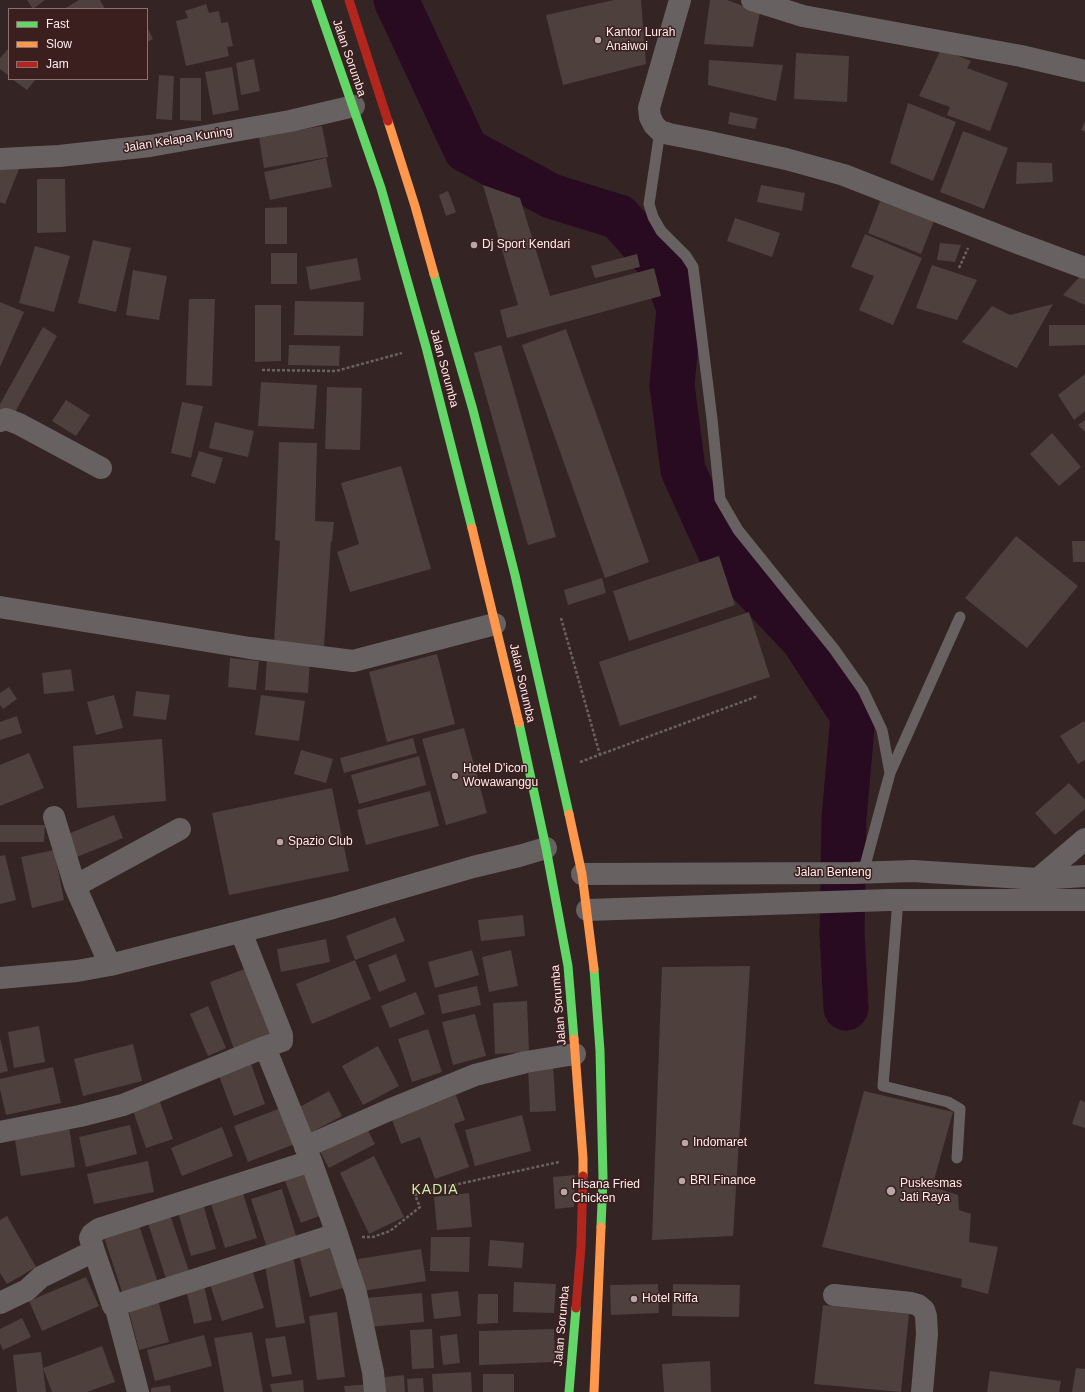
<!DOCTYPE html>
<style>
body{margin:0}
#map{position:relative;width:1085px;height:1392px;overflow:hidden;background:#352424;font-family:Helvetica,sans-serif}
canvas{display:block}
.legend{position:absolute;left:8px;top:8px;width:140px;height:72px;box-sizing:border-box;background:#3b1e1e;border:1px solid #897171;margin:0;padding:5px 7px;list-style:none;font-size:12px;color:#ffeeed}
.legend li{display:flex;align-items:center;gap:8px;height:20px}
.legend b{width:20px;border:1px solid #897171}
</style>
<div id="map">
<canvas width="1085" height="1392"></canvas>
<ul class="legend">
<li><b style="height:5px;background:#63d668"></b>Fast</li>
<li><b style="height:5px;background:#ff974d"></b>Slow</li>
<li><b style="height:5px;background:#b3261e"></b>Jam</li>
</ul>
</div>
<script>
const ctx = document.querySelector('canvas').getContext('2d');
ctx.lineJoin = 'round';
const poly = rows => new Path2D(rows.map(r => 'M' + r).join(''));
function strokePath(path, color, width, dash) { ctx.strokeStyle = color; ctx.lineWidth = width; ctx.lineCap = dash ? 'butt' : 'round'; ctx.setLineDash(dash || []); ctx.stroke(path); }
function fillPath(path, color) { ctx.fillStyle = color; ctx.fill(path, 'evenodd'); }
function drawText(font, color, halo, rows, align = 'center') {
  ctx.font = font + ' Helvetica,sans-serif'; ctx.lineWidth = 3; ctx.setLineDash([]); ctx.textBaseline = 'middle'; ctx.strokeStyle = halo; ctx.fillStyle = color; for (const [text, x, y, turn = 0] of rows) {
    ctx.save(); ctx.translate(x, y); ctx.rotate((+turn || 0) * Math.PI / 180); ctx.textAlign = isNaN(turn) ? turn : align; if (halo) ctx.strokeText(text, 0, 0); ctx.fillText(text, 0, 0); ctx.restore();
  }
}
strokePath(poly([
 [396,0,466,150,551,196,619,217,664,268,679,308,672,385,683,470,720,552,803,639,853,716,844,818,842,933,846,1008]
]), '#280b21', 45);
fillPath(poly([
 [27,0,45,0,33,9],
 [79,0,100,0,105,9,64,9],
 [614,0,641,0,646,64,563,85,546,15],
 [710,0,727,0,760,12,753,47,704,44],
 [206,4,209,13,219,11,221,23,228,22,233,46,227,47,229,56,186,66,176,21,188,18,185,11],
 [147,27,153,39,147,42],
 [9,48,9,76,0,69,0,58],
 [941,49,971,61,967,68,1008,83,990,131,947,115,950,107,919,96],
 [796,53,849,56,847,102,794,99],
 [254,59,260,91,241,95,236,63],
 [709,60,783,65,776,101,708,85],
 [232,67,239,110,213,115,205,72],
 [159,75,174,76,172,120,156,119],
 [180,78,201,78,201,121,180,120],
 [12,79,36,79,27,90],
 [908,103,956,122,933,181,890,163],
 [730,112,758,118,755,129,728,124],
 [1085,121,1085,132,1081,130],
 [322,126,328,157,264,168,259,137],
 [963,131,1008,148,984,209,940,192],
 [326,158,332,187,270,200,264,172],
 [3,162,19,169,5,204,0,202,0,170],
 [1017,162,1052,163,1053,182,1016,184],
 [37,179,65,179,66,232,37,233],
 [483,185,520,198,550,296,654,268,661,296,507,338,500,310,518,305],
 [761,185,805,193,802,211,757,202],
 [448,191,456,212,446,216,439,195],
 [880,201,934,221,921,254,868,233],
 [287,207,287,244,265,244,265,208],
 [735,218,780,233,772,257,727,241],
 [865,234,922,258,893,325,859,310,874,276,851,267],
 [93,240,131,248,116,312,78,303],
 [940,243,961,245,955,262,937,260],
 [35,246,70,256,54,312,19,303],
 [271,253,297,253,297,284,271,284],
 [637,254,640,267,595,278,591,266],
 [357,258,361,280,310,290,306,267],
 [932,265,977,280,957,320,916,308],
 [133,270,167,276,159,320,126,315],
 [1083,273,1085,273,1085,305,1063,295],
 [189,299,215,299,212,386,186,385],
 [295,301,364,302,363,336,294,335],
 [0,302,24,312,0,367],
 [1053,304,1017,368,962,342,992,306,1010,315],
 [255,305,281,305,281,361,255,362],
 [1049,325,1085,325,1085,345,1049,346],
 [43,327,57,336,13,416,0,409,0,404],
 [566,329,649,562,605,578,522,345],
 [289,345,340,346,339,366,288,365],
 [501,345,556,537,528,545,474,353],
 [1085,374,1085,411,1074,420,1058,395],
 [261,382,317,385,314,429,258,426],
 [327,387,362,388,360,450,325,449],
 [66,400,90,415,76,436,52,421],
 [182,402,203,406,191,458,171,453],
 [1085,420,1085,432,1078,425],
 [215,422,254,431,248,457,209,448],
 [1052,433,1081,467,1059,486,1030,454],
 [279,442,317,443,315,521,334,522,332,541,331,541,324,646,274,643,280,541,275,540],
 [199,451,223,458,215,484,191,476],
 [401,466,431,569,350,592,337,552,359,544,341,483],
 [1016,536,1078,586,1027,648,965,598],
 [1072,541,1085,541,1085,562,1073,562],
 [719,556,735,605,629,641,613,591],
 [602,578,606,593,568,605,564,590],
 [749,612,770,677,620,726,599,662],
 [437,654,455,724,387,742,369,672],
 [267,656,310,659,308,693,265,690],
 [230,658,259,661,256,690,228,687],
 [71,669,74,691,44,694,42,673],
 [9,687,17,699,3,709,0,705,0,693],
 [136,691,170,695,166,720,133,716],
 [114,695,123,728,96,735,87,702],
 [261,695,305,701,299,741,255,735],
 [17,716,22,733,0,740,0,722],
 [1084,721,1085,723,1085,760,1078,764,1060,736],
 [464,728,487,813,446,825,422,739],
 [413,738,417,753,344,773,340,758],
 [162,739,166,801,77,808,73,746],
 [301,750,333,759,326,783,294,774],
 [29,753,44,788,0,806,0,765],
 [419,756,426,785,359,804,351,775],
 [1069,783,1085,800,1085,809,1055,835,1035,813],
 [332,788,349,871,229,895,212,813],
 [430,791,439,826,366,845,357,810],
 [114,815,123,838,72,859,63,836],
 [0,825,45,825,44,842,0,842],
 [54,850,64,900,32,908,21,857],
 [5,855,16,900,0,904,0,856],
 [523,915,525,936,481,941,478,920],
 [395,917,405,941,355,960,346,936],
 [326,939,330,962,281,972,277,949],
 [472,950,479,975,435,988,428,962],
 [511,950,518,986,489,992,482,957],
 [396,954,406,981,379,992,368,965],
 [355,960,371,999,312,1024,296,984],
 [253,966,278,1036,235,1052,210,982],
 [750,966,733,1236,652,1240,662,967],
 [477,986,481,1005,442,1014,438,995],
 [416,992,425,1014,390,1028,381,1006],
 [527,1001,529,1052,495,1054,493,1003],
 [208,1006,226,1048,208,1056,190,1014],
 [475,1014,486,1056,453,1065,442,1022],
 [39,1026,45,1062,14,1068,8,1032],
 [428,1029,442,1072,412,1082,398,1039],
 [0,1038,8,1071,0,1073],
 [133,1044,142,1081,83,1096,74,1059],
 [378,1046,399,1086,363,1105,342,1066],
 [251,1064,265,1104,234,1116,219,1076],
 [553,1065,556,1111,530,1112,528,1066],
 [53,1067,61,1103,6,1115,0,1089,0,1079],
 [329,1091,342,1116,310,1133,296,1109],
 [864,1091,953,1112,932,1187,958,1195,959,1210,971,1214,969,1242,998,1247,988,1294,961,1287,962,1279,822,1247],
 [456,1095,465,1120,454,1124,469,1167,435,1179,420,1137,401,1144,392,1120],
 [159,1099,173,1139,146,1148,132,1108],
 [1080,1100,1085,1102,1085,1128,1072,1124],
 [286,1106,300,1142,248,1162,234,1126],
 [522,1115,531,1151,475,1166,465,1130],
 [68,1119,75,1167,21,1176,13,1129],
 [364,1123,375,1144,329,1168,318,1148],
 [130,1125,137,1154,86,1167,79,1137],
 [222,1127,233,1156,182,1176,171,1148],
 [374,1156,404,1217,369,1234,340,1173],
 [148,1161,154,1192,94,1204,87,1174],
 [309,1166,327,1213,301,1223,283,1176],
 [575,1175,574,1207,555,1209,553,1177],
 [240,1184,257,1238,225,1248,208,1194],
 [282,1189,296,1236,266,1245,251,1199],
 [469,1193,472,1227,437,1230,434,1197],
 [201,1197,216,1249,191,1256,176,1205],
 [169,1212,190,1274,167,1282,147,1220],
 [7,1216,36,1267,7,1284,0,1273,0,1220],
 [139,1225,158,1283,123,1295,104,1237],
 [333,1237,347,1287,310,1297,297,1247],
 [431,1237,470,1237,469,1272,430,1271],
 [490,1240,524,1243,522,1268,488,1266],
 [421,1249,426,1281,363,1291,358,1259],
 [293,1255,305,1323,276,1328,264,1260],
 [250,1263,264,1308,222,1321,208,1278],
 [86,1277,99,1306,42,1331,29,1301],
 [514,1282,556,1284,554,1313,513,1312],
 [658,1284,659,1313,611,1315,610,1285],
 [673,1284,740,1285,739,1317,672,1316],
 [204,1285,212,1320,194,1324,186,1289],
 [458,1291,461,1316,434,1319,431,1294],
 [422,1293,424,1322,369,1327,366,1298],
 [478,1294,498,1294,498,1323,477,1324],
 [157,1296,169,1342,139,1350,127,1304],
 [823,1305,909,1314,901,1392,814,1384],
 [337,1312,345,1377,317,1380,309,1316],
 [22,1318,31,1337,3,1350,0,1343,0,1329],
 [432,1329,434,1368,412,1369,410,1330],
 [554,1329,555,1362,479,1365,479,1331],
 [252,1332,263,1392,224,1392,214,1338],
 [457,1334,460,1363,443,1365,440,1336],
 [204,1335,212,1366,155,1381,147,1350],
 [285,1336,292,1374,272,1377,265,1339],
 [102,1346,115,1382,87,1392,52,1392,43,1368],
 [41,1352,46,1392,17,1392,13,1355],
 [710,1361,711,1392,664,1392,662,1364],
 [1076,1368,1085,1369,1085,1392,1072,1392],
 [990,1371,1061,1381,1059,1392,987,1392],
 [471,1372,472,1392,433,1392,432,1374],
 [483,1374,514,1374,514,1392,483,1392],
 [404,1375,405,1392,379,1392,377,1378],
 [423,1378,424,1392,408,1392,407,1379],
 [303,1380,304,1392,272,1392,270,1384],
 [374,1384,375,1392,345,1392,344,1386],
 [170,1385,171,1392,151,1392,151,1388]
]), '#4d403d');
strokePath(poly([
 [959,268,968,248],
 [262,370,336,371,402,353],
 [561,618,600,755],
 [580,762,758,696],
 [362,1237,373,1237,390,1231,420,1207,415,1195,431,1190,559,1162]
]), '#6a6162', 2.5, [3, 2]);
strokePath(poly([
 [660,131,649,204,653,217,661,231,686,256,693,267,712,419,720,499,738,530,834,649,863,690,882,730,890,773],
 [863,873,890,773,960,617],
 [898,900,883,1086,948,1102,960,1109,957,1158]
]), '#686162', 11);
strokePath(poly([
 [680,0,649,108,650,117,654,125,660,131,669,134,705,141,786,159,844,175,1015,242,1085,268],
 [752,0,803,16,1021,56,1085,71],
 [0,159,59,156,150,146,290,121,354,106],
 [0,421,6,419,19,424,101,468],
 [0,607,250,648,353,661,495,624],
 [54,817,75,886,110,965],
 [582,874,853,873,913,871,1038,879,1085,876],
 [1038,879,1085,839],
 [75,886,180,829],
 [587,910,889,900,1085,900],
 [241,932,282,1035,282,1041,265,1047,311,1161,337,1234,356,1293,373,1372,375,1392],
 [0,978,77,971,110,965,333,908,473,867,519,856,546,848],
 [0,1132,80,1116,123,1105,265,1047],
 [305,1147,389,1110,475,1075,526,1062,575,1054],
 [94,1251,113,1306,337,1234],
 [834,1295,911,1303,918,1305,924,1310,926,1316,927,1334,922,1392],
 [0,1303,27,1290,41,1277,94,1251,90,1238,92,1234,99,1229,311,1161],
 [115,1305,138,1392]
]), '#686162', 22);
strokePath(poly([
 [316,0,381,188,426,347,472,528],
 [434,274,473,410,515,575,569,814],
 [519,723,546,848,568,966,574,1039],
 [594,969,600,1051,603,1177,601,1227],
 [569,1392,576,1308]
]), '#63d668', 9);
strokePath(poly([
 [388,121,415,206,434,274],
 [472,528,519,723],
 [569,814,582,874,594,969],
 [574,1039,583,1158,583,1176],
 [594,1392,601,1227]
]), '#ff974d', 9);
strokePath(poly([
 [349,0,388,121],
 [576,1308,581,1247,583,1176]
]), '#b3261e', 9);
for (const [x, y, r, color] of [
 [598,40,4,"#b8a7a7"],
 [474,245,4,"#b8a7a7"],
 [455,776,4,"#b8a7a7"],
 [280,842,4,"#b8a7a7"],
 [685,1143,4,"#b8a7a7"],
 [682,1181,4,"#b8a7a7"],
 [891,1191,5,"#b8a7a7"],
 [564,1192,4,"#b8a7a7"],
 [634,1299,4,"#b8a7a7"]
]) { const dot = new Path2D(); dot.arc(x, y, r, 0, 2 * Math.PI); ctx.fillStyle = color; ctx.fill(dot); strokePath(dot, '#3b1e1e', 1.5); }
drawText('12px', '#ffeeed', '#3b1e1e', [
 ["Kantor Lurah",606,33],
 ["Anaiwoi",606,47],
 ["Dj Sport Kendari",482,245],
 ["Hotel D'icon",463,769],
 ["Wowawanggu",463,783],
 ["Spazio Club",288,842],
 ["Indomaret",693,1143],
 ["BRI Finance",690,1181],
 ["Puskesmas",900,1184],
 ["Jati Raya",900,1198],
 ["Hisana Fried",572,1185],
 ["Chicken",572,1199],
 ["Hotel Riffa",642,1299]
], 'left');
drawText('12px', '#ffeeed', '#3b1e1e', [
 ["Jalan Sorumba",349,58,71],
 ["Jalan Kelapa Kuning",178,140,-9],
 ["Jalan Sorumba",444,368,75],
 ["Jalan Sorumba",522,683,77],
 ["Jalan Benteng",833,873],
 ["Jalan Sorumba",559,1005,-95],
 ["Jalan Sorumba",562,1326,-85]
]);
ctx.letterSpacing = '1px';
drawText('14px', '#caf2ad', '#3b1e1e', [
 ["KADIA",435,1190]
]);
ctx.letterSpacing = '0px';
</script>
